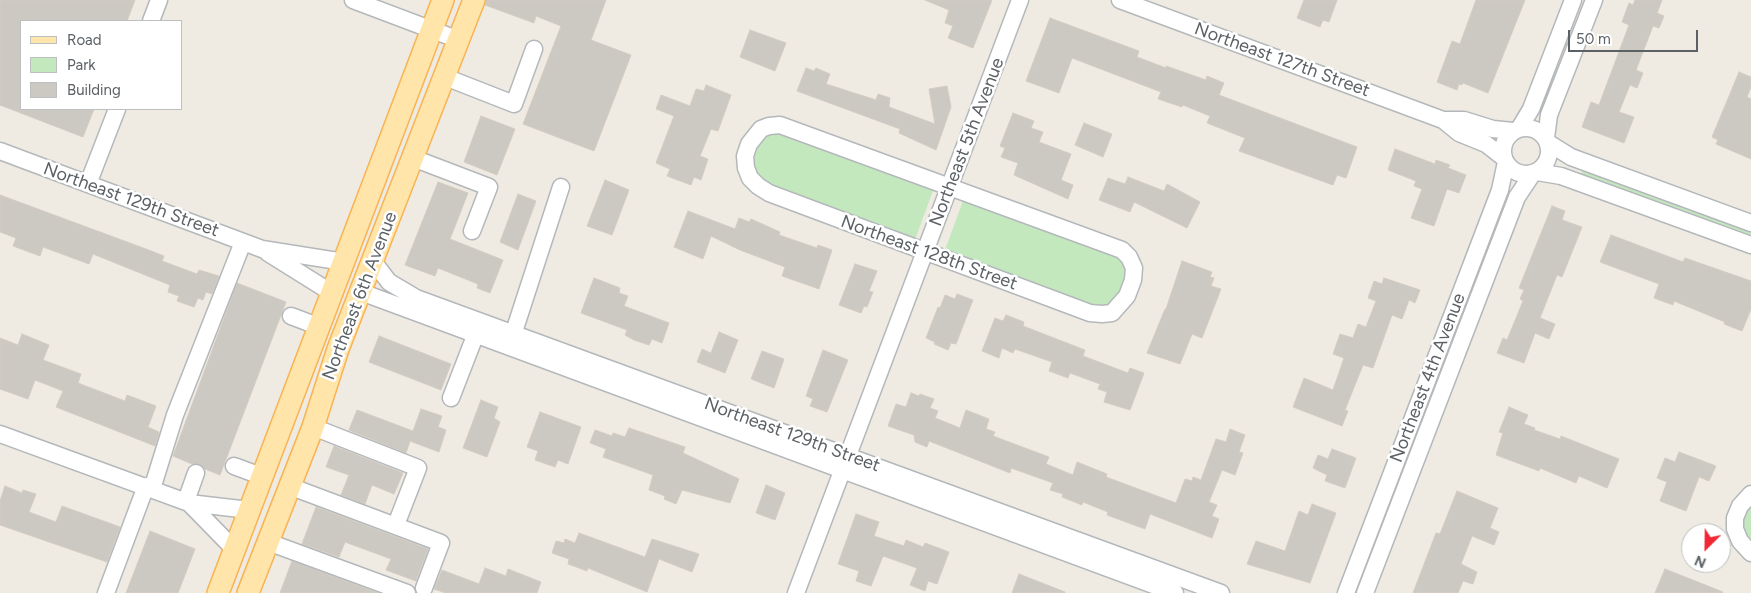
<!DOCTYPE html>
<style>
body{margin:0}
#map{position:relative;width:1751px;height:593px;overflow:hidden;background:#efebe3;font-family:Figtree,sans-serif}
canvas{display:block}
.legend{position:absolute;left:20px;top:20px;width:162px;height:90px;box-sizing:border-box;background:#fff;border:1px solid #bdc0c1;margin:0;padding:6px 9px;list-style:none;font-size:15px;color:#5b6165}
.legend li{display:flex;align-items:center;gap:10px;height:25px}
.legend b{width:25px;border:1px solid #bdc0c1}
.north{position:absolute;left:1681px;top:523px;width:50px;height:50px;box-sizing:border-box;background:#fff;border:1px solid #bdc0c1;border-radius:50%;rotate:203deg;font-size:14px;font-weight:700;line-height:20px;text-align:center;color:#5b6165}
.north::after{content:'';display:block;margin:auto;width:18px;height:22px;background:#f32633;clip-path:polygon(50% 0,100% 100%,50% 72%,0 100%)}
.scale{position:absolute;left:1568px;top:30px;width:130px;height:22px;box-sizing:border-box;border:2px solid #5b6165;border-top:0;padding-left:6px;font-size:15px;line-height:18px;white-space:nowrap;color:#5b6165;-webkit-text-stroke:4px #fff;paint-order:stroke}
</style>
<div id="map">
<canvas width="1751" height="593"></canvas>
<ul class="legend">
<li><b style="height:6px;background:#ffe5a9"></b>Road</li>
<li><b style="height:14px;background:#c4e8be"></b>Park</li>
<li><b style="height:14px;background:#ccc8c2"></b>Building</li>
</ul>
<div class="north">N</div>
<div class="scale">50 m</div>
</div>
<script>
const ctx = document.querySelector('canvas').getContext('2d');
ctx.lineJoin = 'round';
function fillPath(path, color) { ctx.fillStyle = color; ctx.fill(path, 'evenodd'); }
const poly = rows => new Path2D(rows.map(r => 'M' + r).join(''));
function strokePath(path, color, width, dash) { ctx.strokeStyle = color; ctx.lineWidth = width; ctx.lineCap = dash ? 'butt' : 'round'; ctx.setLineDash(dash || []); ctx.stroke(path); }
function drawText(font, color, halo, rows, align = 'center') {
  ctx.font = font + ' Figtree,sans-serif'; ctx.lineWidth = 5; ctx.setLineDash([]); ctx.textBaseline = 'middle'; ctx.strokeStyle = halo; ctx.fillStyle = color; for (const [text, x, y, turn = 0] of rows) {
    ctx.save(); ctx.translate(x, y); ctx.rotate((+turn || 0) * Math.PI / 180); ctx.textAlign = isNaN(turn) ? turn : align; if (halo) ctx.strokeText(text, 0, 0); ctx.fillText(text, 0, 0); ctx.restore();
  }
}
fillPath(poly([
 [782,131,934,188,916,237,909,238,772,189,755,173,753,158,754,149,765,137],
 [1584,167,1751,229,1751,239,1580,176],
 [964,198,1115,251,1129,268,1116,303,1101,309,949,253,945,250],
 [1751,504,1751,546,1741,527,1744,512]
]), '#c4e8be');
const building = poly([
 [0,0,135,0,127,21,21,21,21,109,94,109,83,137,0,105,0,0],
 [486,0,606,0,591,40,631,55,594,151,523,124,561,26,536,16,534,23,485,5,486,0],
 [925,0,992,0,973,48,948,38,953,26,945,23,949,10,925,0],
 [1304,0,1337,0,1329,22,1323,20,1320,27,1297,18,1304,0],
 [1476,0,1525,0,1488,93,1463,83,1462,85,1459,84,1457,90,1437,82,1452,41,1460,44,1476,0],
 [1635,0,1662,0,1657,13,1664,16,1659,28,1653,26,1636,70,1643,73,1637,88,1630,85,1619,112,1634,117,1624,143,1582,127,1591,102,1599,105,1629,25,1622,22,1629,3,1633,5,1635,0],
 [1050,18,1139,51,1137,57,1166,68,1166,66,1206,80,1207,76,1224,83,1219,95,1357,147,1346,178,1337,175,1333,185,1239,151,1245,138,1207,123,1210,116,1183,105,1182,107,1158,99,1161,92,1072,58,1059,93,1026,81,1050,18],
 [750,30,786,43,775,71,740,57,750,30],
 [806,68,814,71,816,68,830,74,826,84,876,100,878,94,890,98,889,107,935,124,929,89,947,86,951,107,936,150,899,133,900,129,797,91,806,68],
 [1739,72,1751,77,1751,87,1747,97,1751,99,1751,159,1716,144,1718,140,1712,137,1739,72],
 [706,85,731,95,718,131,711,129,700,156,708,159,701,180,694,177,691,185,667,176,670,169,656,163,674,116,656,109,661,95,690,106,696,89,704,91,706,85],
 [1013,113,1034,121,1031,128,1043,132,1039,142,1071,154,1061,180,1073,185,1068,199,1014,175,1018,163,1001,157,1005,148,1000,146,1013,113],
 [481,116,515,129,497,175,464,162,481,116],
 [1084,123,1112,134,1103,157,1075,145,1084,123],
 [1395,149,1435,164,1436,160,1450,165,1448,168,1466,175,1459,193,1447,189,1434,226,1411,218,1422,189,1414,186,1416,181,1388,170,1395,149],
 [1128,177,1164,191,1167,184,1200,202,1187,228,1134,202,1130,212,1099,200,1108,178,1125,184,1128,177],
 [605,180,629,190,612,235,587,226,605,180],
 [438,182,468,193,450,239,503,260,490,293,477,288,478,284,438,268,435,276,405,265,438,182],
 [518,194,536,201,518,250,500,242,518,194],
 [0,195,146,249,164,256,162,261,197,274,199,270,219,276,212,294,206,292,203,300,198,298,194,307,177,301,179,296,168,292,170,285,93,254,89,264,43,247,40,256,13,246,16,238,0,232,0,195],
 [1552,206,1565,211,1562,220,1582,227,1562,277,1557,275,1540,318,1555,324,1549,339,1535,333,1524,363,1497,353,1503,338,1507,340,1523,301,1520,299,1524,290,1519,288,1552,206],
 [688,211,735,229,739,218,749,222,751,219,780,232,779,235,817,248,818,245,832,250,819,289,782,276,785,267,740,250,711,236,703,259,674,247,688,211],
 [1611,235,1683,262,1685,258,1751,281,1751,309,1742,331,1724,324,1725,322,1674,301,1673,305,1654,298,1659,284,1600,262,1611,235],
 [1182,261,1212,272,1210,277,1214,278,1211,286,1221,289,1202,338,1192,334,1180,364,1147,353,1165,309,1166,309,1182,261],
 [855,264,877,271,869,291,873,292,867,307,864,306,861,313,839,305,855,264],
 [594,278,620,288,619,293,628,296,624,306,669,323,662,343,652,339,649,345,634,340,625,335,627,330,581,313,594,278],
 [1384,278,1420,290,1415,303,1409,300,1402,319,1392,315,1373,368,1363,365,1345,410,1348,411,1342,426,1293,407,1304,378,1333,390,1344,358,1333,354,1340,334,1353,338,1358,324,1366,327,1376,301,1368,298,1374,281,1382,284,1384,278],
 [237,283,286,302,220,475,205,469,200,464,192,464,173,456,237,283],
 [957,294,973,300,956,344,951,343,948,350,934,344,935,342,926,338,938,307,940,308,945,295,955,299,957,294],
 [1006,315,1024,322,1023,326,1085,350,1083,356,1128,373,1130,368,1144,373,1130,410,1104,402,1107,392,1098,389,1100,384,1070,373,1068,378,1049,371,1052,362,1015,349,1013,353,1002,348,999,358,982,351,995,318,1003,321,1006,315],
 [719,332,738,340,725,373,697,362,702,349,711,353,719,332],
 [22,334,49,345,43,360,81,374,78,383,125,401,127,395,156,406,148,427,159,432,155,446,56,407,63,391,35,380,28,399,0,389,0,338,18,345,22,334],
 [379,336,451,364,441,390,369,362,379,336],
 [823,350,848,360,827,412,810,406,813,399,806,396,823,350],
 [762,351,784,359,774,388,751,379,762,351],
 [911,393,919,396,920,394,934,399,930,408,938,411,935,418,960,428,966,410,989,419,986,429,995,432,993,436,1049,457,1046,464,1073,475,1077,462,1107,474,1106,477,1176,503,1185,479,1192,481,1193,477,1201,480,1216,439,1226,442,1230,429,1245,435,1239,452,1243,453,1235,475,1222,470,1209,502,1217,505,1212,516,1219,519,1212,538,1150,514,1145,529,1107,515,1108,512,1083,502,1082,505,1062,497,1063,494,1050,490,1053,483,1011,468,1010,473,929,441,927,447,915,442,914,435,888,426,896,404,906,407,911,393],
 [481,400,498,407,494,418,500,422,487,457,463,448,481,400],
 [1509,407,1528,415,1524,424,1535,428,1534,430,1560,439,1561,436,1619,459,1607,488,1579,476,1576,483,1540,468,1539,471,1496,455,1503,433,1499,432,1509,407],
 [421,409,442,416,438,427,446,430,439,452,410,441,406,453,349,430,357,410,413,431,421,409],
 [540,412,581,427,568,464,558,460,555,467,535,460,538,451,527,447,540,412],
 [629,428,685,447,683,453,739,479,730,503,682,490,676,504,664,499,665,496,649,490,653,475,603,457,606,449,590,443,595,430,612,436,613,433,625,437,629,428],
 [334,446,403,473,394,494,372,485,365,504,341,495,349,475,326,467,334,446],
 [1332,449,1356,458,1345,488,1325,481,1327,475,1313,468,1318,455,1328,459,1332,449],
 [1679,452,1716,466,1709,481,1699,477,1686,511,1660,501,1667,482,1657,478,1665,458,1675,462,1679,452],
 [766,485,785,493,775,520,756,513,766,485],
 [5,486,22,493,23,490,36,494,29,512,56,522,62,506,120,527,107,562,0,525,0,501,5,486],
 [1457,491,1498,508,1490,528,1499,532,1494,545,1472,536,1461,564,1477,572,1473,584,1463,581,1458,593,1413,593,1436,533,1440,534,1457,491],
 [1312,504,1336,513,1310,583,1247,564,1256,541,1285,551,1299,511,1308,515,1312,504],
 [316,507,428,549,416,581,386,570,391,559,345,542,339,557,302,544,316,507],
 [856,514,879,522,874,536,904,546,906,540,923,547,925,543,949,552,937,584,928,581,925,591,910,585,917,568,883,556,871,586,856,581,859,571,838,564,856,514],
 [150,531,195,549,178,593,126,593,150,531],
 [579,533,645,557,652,539,699,554,692,572,659,559,647,592,588,568,587,571,568,564,569,559,552,553,556,541,564,543,565,539,575,543,579,533],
 [292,561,378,593,280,593,292,561],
 [485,568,506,576,508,569,541,582,537,593,446,593,434,589,442,570,479,584,485,568],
 [1665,569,1723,592,1722,593,1655,593,1665,569],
 [1019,574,1065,592,1065,593,1012,593,1019,574]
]);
fillPath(building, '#ccc8c2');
strokePath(building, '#d4ccc1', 1);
const minor = poly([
 [353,0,459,40],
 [1120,0,1443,120,1459,133,1486,144,1504,158],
 [151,21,159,0],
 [445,77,514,104,534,49],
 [1443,120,1464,120,1493,129,1513,131],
 [780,125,1122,250,1129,257,1134,268,1133,280,1127,296,1112,313,1102,314,1090,313,769,193,758,186,750,178,746,168,745,156,749,144,761,129,769,126,780,125],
 '1503 151a23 23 0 1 1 46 0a23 23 0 1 1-46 0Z',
 [1519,129,1531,109,1573,0],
 [1546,138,1549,115,1594,0],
 [1547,142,1571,157,1751,223],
 [0,151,262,249,344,262],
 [413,158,489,187,472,231],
 [1537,172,1561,176,1751,245],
 [88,184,117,109],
 [268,253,332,293],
 [373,261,389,282,416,298,1221,593],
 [361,292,1175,593],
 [291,316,320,327],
 [511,341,561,187],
 [451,398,475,336],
 [313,427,418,468,399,517],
 [0,434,189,503,249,510],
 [234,466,261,476],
 [289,486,441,543,424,588],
 [152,489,175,415,243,242],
 [1751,494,1740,506,1735,518,1735,529,1740,541,1751,553],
 [186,501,196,473],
 [189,503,234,549],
 [268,542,407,593],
 [106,593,146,486],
 [796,593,1020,0],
 [1346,593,1500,190,1506,162],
 [1365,593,1517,197,1533,173]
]);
const major = poly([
 [218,593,443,0],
 [248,593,313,427,338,349,474,0]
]);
strokePath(minor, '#b4b8bb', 19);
strokePath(major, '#f9b352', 24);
strokePath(minor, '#fff', 16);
strokePath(major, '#ffe5a9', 21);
drawText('18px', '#5b6165', '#fff', [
 ["Northeast 127th Street",1282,60,20],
 ["Northeast 5th Avenue",967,142,-69],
 ["Northeast 129th Street",131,200,20],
 ["Northeast 128th Street",929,253,20],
 ["Northeast 6th Avenue",360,296,-69],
 ["Northeast 4th Avenue",1428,378,-69],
 ["Northeast 129th Street",792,435,20]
]);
</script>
